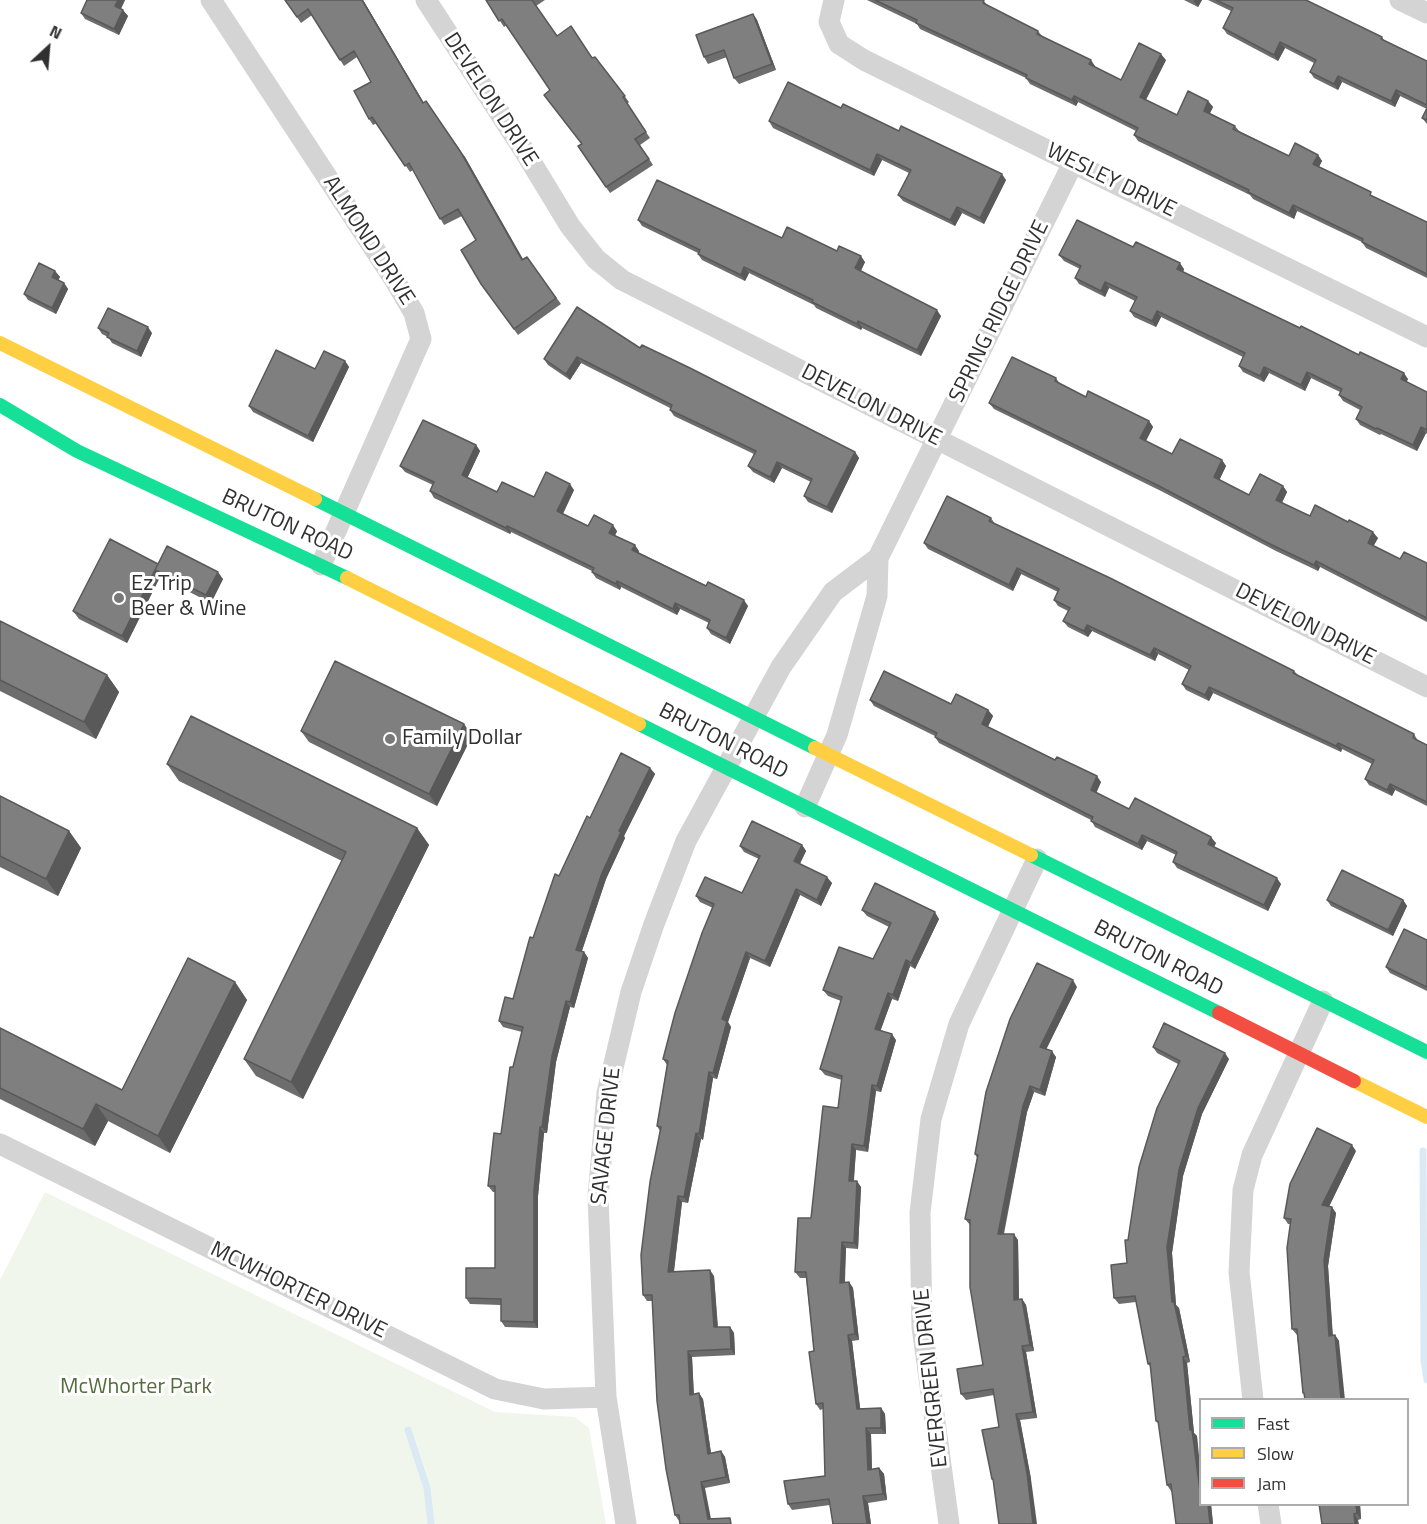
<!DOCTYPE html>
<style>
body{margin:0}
#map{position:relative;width:1427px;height:1524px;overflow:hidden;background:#fff;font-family:"Titillium Web",sans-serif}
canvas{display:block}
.legend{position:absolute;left:1199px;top:1398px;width:210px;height:108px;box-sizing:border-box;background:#fff;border:2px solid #acacac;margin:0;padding:8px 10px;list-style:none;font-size:18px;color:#303030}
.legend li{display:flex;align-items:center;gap:12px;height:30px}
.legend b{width:30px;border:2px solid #acacac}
.north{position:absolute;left:18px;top:18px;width:60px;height:60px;-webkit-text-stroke:4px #fff;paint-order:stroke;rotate:26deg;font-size:16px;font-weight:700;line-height:24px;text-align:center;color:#303030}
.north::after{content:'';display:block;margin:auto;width:21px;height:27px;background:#303030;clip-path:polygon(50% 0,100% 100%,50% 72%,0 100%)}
</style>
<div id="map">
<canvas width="1427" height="1524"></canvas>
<ul class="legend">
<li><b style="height:8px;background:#16e098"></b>Fast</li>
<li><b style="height:8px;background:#ffcf43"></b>Slow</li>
<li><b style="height:8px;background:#f24e42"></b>Jam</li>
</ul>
<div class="north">N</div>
</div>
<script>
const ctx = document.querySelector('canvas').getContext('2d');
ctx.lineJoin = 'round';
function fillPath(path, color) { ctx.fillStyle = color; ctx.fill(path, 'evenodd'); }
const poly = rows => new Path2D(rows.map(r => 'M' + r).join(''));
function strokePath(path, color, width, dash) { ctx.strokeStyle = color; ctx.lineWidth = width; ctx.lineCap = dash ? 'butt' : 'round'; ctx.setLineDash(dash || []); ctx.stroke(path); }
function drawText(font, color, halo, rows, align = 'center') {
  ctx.font = font + ' "Titillium Web",sans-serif'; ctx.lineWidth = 6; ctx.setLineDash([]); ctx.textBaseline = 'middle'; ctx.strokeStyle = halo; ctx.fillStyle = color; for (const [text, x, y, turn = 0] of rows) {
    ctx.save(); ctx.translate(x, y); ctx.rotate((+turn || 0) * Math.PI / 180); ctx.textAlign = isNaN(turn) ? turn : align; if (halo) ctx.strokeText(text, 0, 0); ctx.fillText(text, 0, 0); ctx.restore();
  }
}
fillPath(poly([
 [45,1192,495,1412,575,1417,589,1428,606,1524,0,1524,0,1280]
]), '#f1f6ed');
strokePath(poly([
 [1423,1151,1424,1360,1427,1380],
 [408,1430,427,1488,431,1524]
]), '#dae9f3', 7);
strokePath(poly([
 [211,0,394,279,414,313,421,339,321,565],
 [426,0,525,152,570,226,596,259,622,280,1427,687],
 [834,0,829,22,839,44,864,60,1427,337],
 [1400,0,1427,13],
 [805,807,837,735,877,596,878,558,1073,163],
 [0,1144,495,1389,544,1399,606,1397],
 [1253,1400,1239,1272,1243,1190,1252,1155,1323,1001],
 [1268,1504,1271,1524],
 [626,1524,606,1397,598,1197,607,1093,631,992,654,924,686,841,781,667,833,592,878,558],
 [949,1524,922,1327,920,1213,931,1119,959,1024,1037,859]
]), '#d4d4d4', 21);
strokePath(poly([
 [0,405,77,451,347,578],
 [315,499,815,748],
 [639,724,1219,1013],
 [1031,855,1427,1052]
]), '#16e098', 14);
strokePath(poly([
 [0,343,315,499],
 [347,578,639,724],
 [815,748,1031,855],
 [1354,1081,1427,1117]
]), '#ffcf43', 14);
strokePath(poly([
 [1219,1013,1354,1081]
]), '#f24e42', 14);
fillPath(poly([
 [87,0,125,0,121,9,128,16,119,35,85,19,81,13],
 [285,0,363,0,424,103,426,101,465,157,523,260,527,257,561,304,518,335,481,284,476,240,462,216,444,225,413,170,410,172,377,123,373,125,369,119,371,82,357,57,344,66,312,15,301,23],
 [486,0,545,0,536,6,557,36,593,58,595,57,629,102,627,104,650,138,640,145,653,165,610,193,578,146,582,144,550,90,507,25,504,27],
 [867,0,983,0,988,6,1038,31,1042,36,1095,66,1095,67,1121,80,1166,60,1146,100,1177,115,1208,101,1213,107,1210,113,1235,126,1239,131,1289,156,1318,155,1322,161,1319,167,1374,197,1427,222,1427,278,1366,248,1362,242,1297,211,1294,219,1253,199,1250,195,1138,141,1134,135,1136,131,1078,102,1076,106,1030,84,1026,78,920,29,917,24],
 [1184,0,1202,0,1198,7],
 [1208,0,1306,0,1382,37,1384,40,1427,61,1427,124,1422,118,1427,109,1400,96,1395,107,1342,82,1338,90,1314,78,1310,72,1314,63,1285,48,1278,61,1227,34,1223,28,1231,11],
 [753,14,757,20,776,70,739,84,734,78,727,57,708,64,704,57],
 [841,108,899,131,1006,180,984,224,962,213,955,226,903,201,898,195,909,173,882,160,874,176,773,128,769,121],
 [638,220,782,238,837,251,865,262,861,271,941,316,921,356,862,328,861,330,816,308,814,305,749,273,745,281,702,260,698,254,698,253,642,226],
 [1133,247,1184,269,1183,272,1300,328,1408,379,1406,382,1427,392,1427,434,1426,433,1417,451,1381,434,1380,435,1360,425,1356,419,1360,410,1343,401,1339,395,1340,392,1311,378,1305,391,1269,373,1264,382,1243,372,1239,366,1243,357,1161,317,1156,327,1134,317,1130,311,1135,301,1109,288,1105,297,1079,284,1075,278,1080,269,1064,261,1059,255],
 [55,271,60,277,58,280,64,283,68,289,56,314,28,300,24,294],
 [98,328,152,333,141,357,112,343,108,337,102,334],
 [640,348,855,452,859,458,832,513,808,502,804,496,811,482,782,468,774,483,753,472,748,466,754,454,674,416,670,410,670,408,581,363,570,380,548,365,544,359],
 [345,361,349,367,313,442,253,412,249,406,315,369],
 [1056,378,1060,384,1086,397,1149,421,1153,427,1146,441,1172,454,1222,460,1226,466,1219,480,1249,495,1283,486,1287,492,1282,503,1310,516,1378,538,1373,546,1400,559,1427,563,1427,622,1320,567,1318,571,1276,551,1161,491,994,409,989,403],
 [476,445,480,451,467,478,497,492,534,497,574,490,563,514,588,526,617,531,615,536,639,551,638,552,748,606,730,644,711,634,707,628,709,623,680,609,677,615,621,587,620,590,596,578,592,572,592,571,511,532,510,534,434,498,430,491,433,485,405,472,400,466],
 [991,518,995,524,1294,671,1298,675,1414,734,1418,741,1427,745,1427,806,1395,790,1392,796,1369,785,1365,779,1372,764,1342,749,1341,752,1213,693,1209,701,1186,690,1182,684,1189,670,1158,654,1155,661,1092,631,1088,637,1068,627,1063,621,1068,611,1058,606,1054,600,1058,592,1021,574,1013,591,928,549,924,543],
 [158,564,223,579,211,603,160,577,127,643,79,619,73,611],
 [0,621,107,675,119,692,96,739,0,691],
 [870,700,951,704,988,710,993,716,988,727,1101,782,1096,792,1129,809,1216,843,1214,847,1281,884,1268,911,1177,868,1173,862,1176,855,1147,841,1142,850,1095,827,1091,820,939,743,935,737,935,736,874,706],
 [464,724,472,736,437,806,309,742,301,731],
 [167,764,417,828,429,845,303,1099,256,1076,244,1059,342,861,179,781],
 [650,768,655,774,624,836,625,838,606,879,582,951,584,952,588,958,574,1008,570,1007,556,1062,547,1133,544,1133,538,1196,538,1328,505,1327,501,1321,501,1305,470,1304,466,1298,495,1268,495,1192,493,1192,488,1186,501,1134,513,1067,522,1032,503,1027,499,1021,513,999,533,938,559,876,590,818],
 [0,796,69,831,81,848,58,896,0,867],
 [802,845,806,851,800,864,832,883,821,906,800,895,770,967,750,958,728,1022,731,1027,717,1079,713,1078,703,1140,701,1139,688,1203,682,1202,674,1272,714,1276,718,1327,730,1327,734,1333,735,1355,692,1357,694,1394,703,1399,711,1453,721,1451,725,1457,730,1483,705,1488,679,1521,675,1515,653,1301,647,1301,643,1295,660,1131,657,1126,667,1065,663,1059,713,908,700,902,696,896,742,893,759,859,744,852,740,846],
 [1327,900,1403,900,1407,906,1393,936,1331,906],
 [862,910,939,919,915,969,910,966,898,1001,892,999,880,1031,896,1040,881,1092,876,1091,868,1152,856,1150,854,1181,861,1187,858,1249,846,1248,845,1283,849,1282,853,1288,859,1340,852,1341,860,1409,881,1408,885,1414,886,1434,871,1434,872,1469,879,1468,884,1474,887,1500,868,1503,871,1524,833,1524,830,1505,792,1510,788,1504,825,1476,823,1409,820,1410,816,1404,814,1351,806,1278,800,1278,795,1272,811,1218,838,1108,842,1080,825,1075,820,1069,841,1001,828,996,823,990,873,959,889,927,867,916],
 [1427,940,1427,991,1390,973,1386,967],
 [235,982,247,1000,170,1153,108,1121,95,1146,0,1099,0,1028,122,1090],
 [1077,987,1046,1049,1056,1057,1045,1096,1034,1092,1027,1112,1004,1234,1018,1240,1019,1299,1022,1299,1026,1305,1034,1351,1026,1352,1037,1418,1020,1420,1031,1479,994,1482,992,1479,999,1427,994,1395,966,1400,961,1394,983,1365,970,1225,965,1219,977,1158,975,1154],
 [1153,1047,1229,1059,1202,1114,1183,1176,1172,1253,1176,1305,1179,1308,1190,1362,1187,1363,1194,1433,1197,1436,1200,1504,1211,1504,1213,1524,1171,1491,1167,1485,1159,1424,1156,1421,1151,1367,1148,1364,1136,1302,1119,1304,1114,1298,1127,1263,1128,1240,1178,1064,1157,1053],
 [1356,1151,1329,1206,1336,1213,1328,1266,1333,1336,1335,1335,1339,1341,1305,1396,1303,1393,1297,1335,1292,1329,1291,1224,1288,1224,1284,1218],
 [1319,1504,1360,1504,1361,1519,1358,1520]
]), '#6d6d6d');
fillPath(poly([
 [118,0,125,0,119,12,115,6],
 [362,0,363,0,427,109,423,103],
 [1194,0,1202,0,1198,7,1194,1],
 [123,10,128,16,119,35,114,29],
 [753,14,757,20,776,70,772,64],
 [1280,42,1285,48,1278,61,1274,55],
 [1161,54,1166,60,1144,103,1140,97],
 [1091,60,1095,66,1093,70,1089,64],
 [1338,76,1342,82,1338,90,1334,84],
 [1396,90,1400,96,1395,107,1391,101],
 [1074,96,1078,102,1076,106,1072,100],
 [1208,101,1213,107,1208,117,1204,111],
 [460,151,465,157,527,266,522,260],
 [877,154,882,160,874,176,870,170],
 [1318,155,1322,161,1317,170,1313,164],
 [1002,174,1006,180,984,224,980,218],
 [1293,205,1297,211,1294,219,1289,213],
 [957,207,962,213,955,226,950,220],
 [861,256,865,262,859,274,855,268],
 [1180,263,1184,269,1182,275,1177,269],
 [744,267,749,273,745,281,741,275],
 [55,271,60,277,57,283,52,277],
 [1105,282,1109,288,1105,297,1101,291],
 [64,283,68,289,56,314,52,308],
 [937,310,941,316,921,356,917,350],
 [1157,311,1161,317,1156,327,1152,321],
 [858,321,862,328,861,330,857,324],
 [148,327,152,333,141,357,137,351],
 [577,357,581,363,570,380,566,374],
 [345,361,349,367,313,442,308,436],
 [1264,367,1269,373,1264,382,1260,376],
 [1307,372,1311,378,1305,391,1301,385],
 [1404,373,1408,379,1405,385,1401,379],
 [1149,421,1153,427,1144,444,1140,438],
 [1421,427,1426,433,1417,451,1413,445],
 [476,445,480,451,466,481,462,475],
 [855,452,859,458,832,513,827,507],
 [1222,460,1226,466,1218,483,1214,477],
 [777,462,782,468,774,483,770,477],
 [570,484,574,490,561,517,557,511],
 [1283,486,1287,492,1280,506,1276,500],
 [613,525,617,531,613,539,609,533],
 [507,526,511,532,510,534,506,528],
 [1373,532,1378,538,1372,549,1368,543],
 [635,545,639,551,637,556,632,550],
 [1316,561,1320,567,1318,571,1314,565],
 [1017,568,1021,574,1013,591,1009,585],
 [155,570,160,577,127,643,122,636],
 [218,572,223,579,211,603,206,595],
 [617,581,621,587,620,590,616,584],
 [744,600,748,606,730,644,726,638],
 [675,603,680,609,677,615,673,609],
 [1087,625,1092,631,1088,637,1084,631],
 [1154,648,1158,654,1155,661,1150,655],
 [107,675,119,692,96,739,84,722],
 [1209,687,1213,693,1209,701,1205,695],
 [988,710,993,716,986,730,982,724],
 [464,724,472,736,437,806,429,794],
 [1338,743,1342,749,1341,752,1336,746],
 [650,768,655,774,624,836,625,838,606,879,580,956,576,950,602,873,619,831],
 [1097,776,1101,782,1095,796,1091,790],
 [1390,784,1395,790,1392,796,1387,790],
 [417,828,429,845,303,1099,291,1082],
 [69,831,81,848,58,896,46,879],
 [1142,835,1147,841,1142,850,1138,844],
 [1211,837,1216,843,1212,850,1208,844],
 [802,845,806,851,798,867,794,861],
 [827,877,832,883,821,906,817,900],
 [1277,878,1281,884,1268,911,1264,905],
 [796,889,800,895,770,967,765,961],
 [1403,900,1407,906,1393,936,1388,930],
 [935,912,939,919,915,969,911,963],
 [584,952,588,958,574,1008,570,1002],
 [746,952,750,958,728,1022,731,1027,717,1079,713,1073,722,1019],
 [906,960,910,966,898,1001,893,995],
 [1073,980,1077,987,1044,1054,1040,1047],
 [235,982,247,1000,170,1153,158,1136],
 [888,993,892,999,879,1035,875,1029],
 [566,1001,570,1007,556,1062,547,1133,542,1127,552,1056],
 [892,1034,896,1040,881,1092,877,1086],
 [1052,1051,1056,1057,1045,1096,1040,1090],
 [1225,1053,1229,1059,1202,1114,1183,1176,1172,1253,1176,1305,1179,1308,1190,1362,1186,1356,1172,1302,1167,1247,1179,1170,1198,1108],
 [709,1072,713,1078,703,1140,699,1134],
 [872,1085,876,1091,868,1152,864,1146],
 [1030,1086,1034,1092,1027,1112,1002,1240,998,1234,1023,1106],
 [96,1104,108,1121,95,1146,83,1129],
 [540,1127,544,1133,538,1196,538,1328,534,1322,534,1190],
 [696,1133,701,1139,688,1203,684,1197],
 [852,1144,856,1150,853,1187,849,1181],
 [1352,1145,1356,1151,1327,1211,1322,1205],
 [857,1181,861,1187,858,1249,854,1243],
 [678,1196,682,1202,673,1278,668,1272],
 [1332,1207,1336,1213,1328,1266,1333,1342,1329,1336,1324,1260],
 [1014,1234,1018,1240,1019,1306,1014,1300],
 [842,1242,846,1248,844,1289,840,1283],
 [710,1270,714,1276,718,1333,714,1327],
 [849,1282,853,1288,859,1340,855,1334],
 [1022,1299,1026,1305,1034,1351,1030,1345],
 [730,1327,734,1333,735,1355,731,1349],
 [848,1335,852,1341,861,1415,857,1409],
 [1335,1335,1339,1341,1345,1400,1341,1399],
 [1022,1346,1026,1352,1037,1418,1033,1412],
 [688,1351,692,1357,694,1401,690,1395],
 [1183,1357,1187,1363,1194,1433,1197,1436,1200,1465,1200,1491,1190,1430],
 [699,1393,703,1399,712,1460,708,1454],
 [881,1408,885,1414,886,1434,881,1428],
 [1016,1414,1020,1420,1031,1479,1037,1524,1033,1524],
 [866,1428,871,1434,872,1476,868,1470],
 [721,1451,725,1457,730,1483,726,1477],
 [879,1468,884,1474,887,1500,883,1494],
 [701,1482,705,1488,712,1524,708,1519],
 [863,1496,868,1503,871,1524,867,1524],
 [1208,1504,1211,1504,1213,1524,1210,1524],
 [1356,1504,1360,1504,1361,1519,1357,1513],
 [1354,1514,1358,1520,1359,1524,1355,1524]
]), '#595959');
const building = poly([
 [87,0,118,0,115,6,123,10,114,29,81,13,87,0],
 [285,0,362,0,423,103,426,101,460,151,522,260,527,257,556,298,514,329,481,284,461,250,476,240,458,209,440,219,409,163,405,166,372,117,369,119,354,91,371,82,354,51,340,60,308,9,297,17,285,0],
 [486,0,532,0,557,36,571,26,592,58,595,57,625,96,623,97,646,132,635,139,649,159,606,187,578,146,582,144,544,95,550,90,502,19,499,21,486,0],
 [875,0,984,0,983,3,1038,31,1037,34,1091,60,1089,64,1121,80,1139,43,1161,54,1140,97,1177,115,1188,91,1208,101,1204,111,1235,126,1233,129,1289,156,1295,143,1318,155,1313,164,1371,192,1370,195,1427,222,1427,274,1362,242,1363,239,1293,205,1289,213,1248,192,1249,190,1134,135,1138,128,1074,96,1072,100,1026,78,1027,75,916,23,917,20,875,0],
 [1216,0,1306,0,1382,37,1381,39,1427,61,1427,105,1396,90,1391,101,1338,76,1334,84,1310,72,1316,60,1280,42,1274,55,1223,28,1233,8,1216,0],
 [753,14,772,64,734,78,724,50,704,57,696,35,753,14],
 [788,82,841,108,843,104,899,131,901,126,1002,174,980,218,957,207,950,220,898,195,911,170,877,154,870,170,769,121,788,82],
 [1427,108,1427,120,1422,118,1427,108],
 [657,180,782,238,787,227,837,251,839,246,861,256,855,268,937,310,917,350,858,321,857,324,812,302,813,300,744,267,741,275,698,254,700,250,638,220,657,180],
 [1077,220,1133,247,1136,242,1180,263,1177,269,1300,328,1301,326,1359,355,1360,352,1404,373,1401,379,1427,392,1427,430,1421,427,1413,445,1377,428,1376,429,1356,419,1362,407,1339,395,1342,389,1307,372,1301,385,1264,367,1260,376,1239,366,1245,353,1157,311,1152,321,1130,311,1137,297,1105,282,1101,291,1075,278,1081,266,1059,255,1077,220],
 [39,263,55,271,52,277,64,283,52,308,24,294,39,263],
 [577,307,640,348,642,345,690,368,855,452,827,507,804,496,812,479,777,462,770,477,748,466,756,451,670,410,672,405,577,357,566,374,544,359,577,307],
 [108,308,148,327,137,351,107,337,109,333,98,328,108,308],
 [276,350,315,369,324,351,345,361,308,436,249,406,276,350],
 [1012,357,1056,378,1055,381,1086,397,1088,391,1149,421,1140,438,1172,454,1180,439,1222,460,1214,477,1249,495,1260,474,1283,486,1276,500,1310,516,1315,505,1348,522,1349,520,1373,532,1368,543,1400,559,1404,552,1427,563,1427,618,1316,561,1314,565,1272,545,1157,485,989,403,1012,357],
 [423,420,476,445,462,475,497,492,502,482,534,497,546,472,570,484,557,511,588,526,594,515,613,525,609,533,635,545,632,550,706,586,708,582,744,600,726,638,707,628,710,620,675,603,673,609,617,581,616,584,592,572,594,568,507,526,506,528,430,491,434,482,400,466,423,420],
 [947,496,991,518,989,521,1110,578,1294,671,1293,673,1414,734,1413,738,1427,745,1427,802,1390,784,1387,790,1365,779,1374,760,1338,743,1336,746,1209,687,1205,695,1182,684,1191,666,1154,648,1150,655,1087,625,1084,631,1063,621,1070,608,1054,600,1059,589,1017,568,1009,585,924,543,947,496],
 [110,539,158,564,122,636,73,611,110,539],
 [167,546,218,572,206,595,155,570,167,546],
 [0,621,107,675,84,722,0,680,0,621],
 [335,661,464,724,429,794,301,731,335,661],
 [884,671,951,704,956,694,988,710,982,724,1055,760,1057,757,1097,776,1091,790,1129,809,1135,798,1211,837,1208,844,1277,878,1264,905,1173,862,1177,852,1142,835,1138,844,1091,821,1093,817,935,737,937,733,870,700,884,671],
 [191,716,417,828,291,1082,244,1059,346,852,167,764,191,716],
 [621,753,650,768,619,831,621,832,602,873,576,950,584,952,570,1002,566,1001,552,1056,542,1127,540,1127,534,1190,534,1322,501,1321,501,1299,466,1298,466,1268,495,1268,495,1186,488,1186,494,1133,501,1134,510,1067,513,1067,523,1027,499,1021,505,997,513,999,530,937,533,938,555,874,559,876,587,816,590,818,621,753],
 [0,796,69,831,46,879,0,856,0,796],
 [752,821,802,845,794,861,827,877,817,900,796,889,765,961,746,952,722,1019,727,1021,713,1073,709,1072,699,1134,696,1133,684,1197,678,1196,668,1272,710,1270,714,1327,730,1327,731,1349,688,1351,690,1395,699,1393,708,1454,721,1451,726,1477,701,1482,708,1519,730,1518,731,1524,680,1524,679,1515,675,1515,666,1469,657,1401,652,1295,643,1295,641,1255,650,1182,661,1127,657,1126,668,1061,663,1059,675,1013,702,933,714,904,696,896,705,877,742,893,760,856,740,846,752,821],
 [1342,870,1403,900,1388,930,1327,900,1342,870],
 [875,883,935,912,911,963,906,960,893,995,888,993,875,1029,892,1034,877,1086,872,1085,864,1146,852,1144,849,1181,857,1181,854,1243,842,1242,840,1283,849,1282,855,1334,848,1335,857,1409,881,1408,881,1428,866,1428,868,1470,879,1468,883,1494,863,1496,867,1524,833,1524,829,1499,788,1504,784,1481,825,1476,823,1403,816,1404,809,1352,814,1351,806,1272,795,1272,798,1218,811,1218,823,1106,838,1108,842,1076,820,1069,842,997,823,990,839,947,873,959,891,923,862,910,875,883],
 [1404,929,1427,940,1427,987,1386,967,1404,929],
 [188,958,235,982,158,1136,96,1104,83,1129,0,1088,0,1028,122,1090,188,958],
 [1037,963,1073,980,1040,1047,1052,1051,1040,1090,1030,1086,1023,1106,998,1234,1014,1234,1014,1300,1022,1299,1030,1345,1022,1346,1033,1412,1016,1414,1027,1473,1033,1524,999,1524,993,1479,992,1479,982,1430,999,1427,993,1389,961,1394,957,1369,983,1365,970,1287,970,1220,965,1219,978,1155,975,1154,986,1092,1010,1019,1037,963],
 [1164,1023,1225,1053,1198,1108,1179,1170,1167,1247,1172,1302,1174,1302,1186,1356,1183,1357,1190,1430,1192,1430,1200,1491,1200,1504,1208,1504,1210,1524,1176,1524,1171,1484,1167,1485,1158,1421,1156,1421,1150,1363,1148,1364,1135,1296,1114,1298,1111,1265,1127,1263,1125,1240,1128,1240,1139,1167,1157,1108,1180,1061,1153,1047,1164,1023],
 [1317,1128,1352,1145,1322,1205,1332,1207,1324,1260,1329,1336,1335,1335,1341,1399,1343,1398,1343,1400,1305,1400,1304,1393,1303,1393,1297,1329,1292,1329,1287,1248,1291,1219,1284,1218,1290,1184,1317,1128],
 [1319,1504,1356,1504,1357,1513,1354,1514,1355,1524,1322,1524,1319,1504]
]);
fillPath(building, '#7f7f7f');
strokePath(building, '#595959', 1.5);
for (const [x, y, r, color] of [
 [119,598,6,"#787878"],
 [390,739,6,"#787878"]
]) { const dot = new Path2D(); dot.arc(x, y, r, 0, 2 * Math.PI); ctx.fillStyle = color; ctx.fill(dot); strokePath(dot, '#fff', 2); }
drawText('22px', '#303030', '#fff', [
 ["DEVELON DRIVE",490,100,57],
 ["WESLEY DRIVE",1111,181,26],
 ["ALMOND DRIVE",368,241,57],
 ["SPRING RIDGE DRIVE",1000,312,-64],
 ["DEVELON DRIVE",871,406,27],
 ["BRUTON ROAD",287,526,25],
 ["DEVELON DRIVE",1305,625,27],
 ["BRUTON ROAD",723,742,27],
 ["BRUTON ROAD",1158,959,27],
 ["SAVAGE DRIVE",607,1136,-84],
 ["MCWHORTER DRIVE",298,1291,26],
 ["EVERGREEN DRIVE",932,1378,-96]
]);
drawText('22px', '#303030', '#fff', [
 ["Ez Trip",131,585],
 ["Beer & Wine",131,610],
 ["Family Dollar",402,739]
], 'left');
drawText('22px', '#546e3b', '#fff', [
 ["McWhorter Park",136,1388]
]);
</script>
